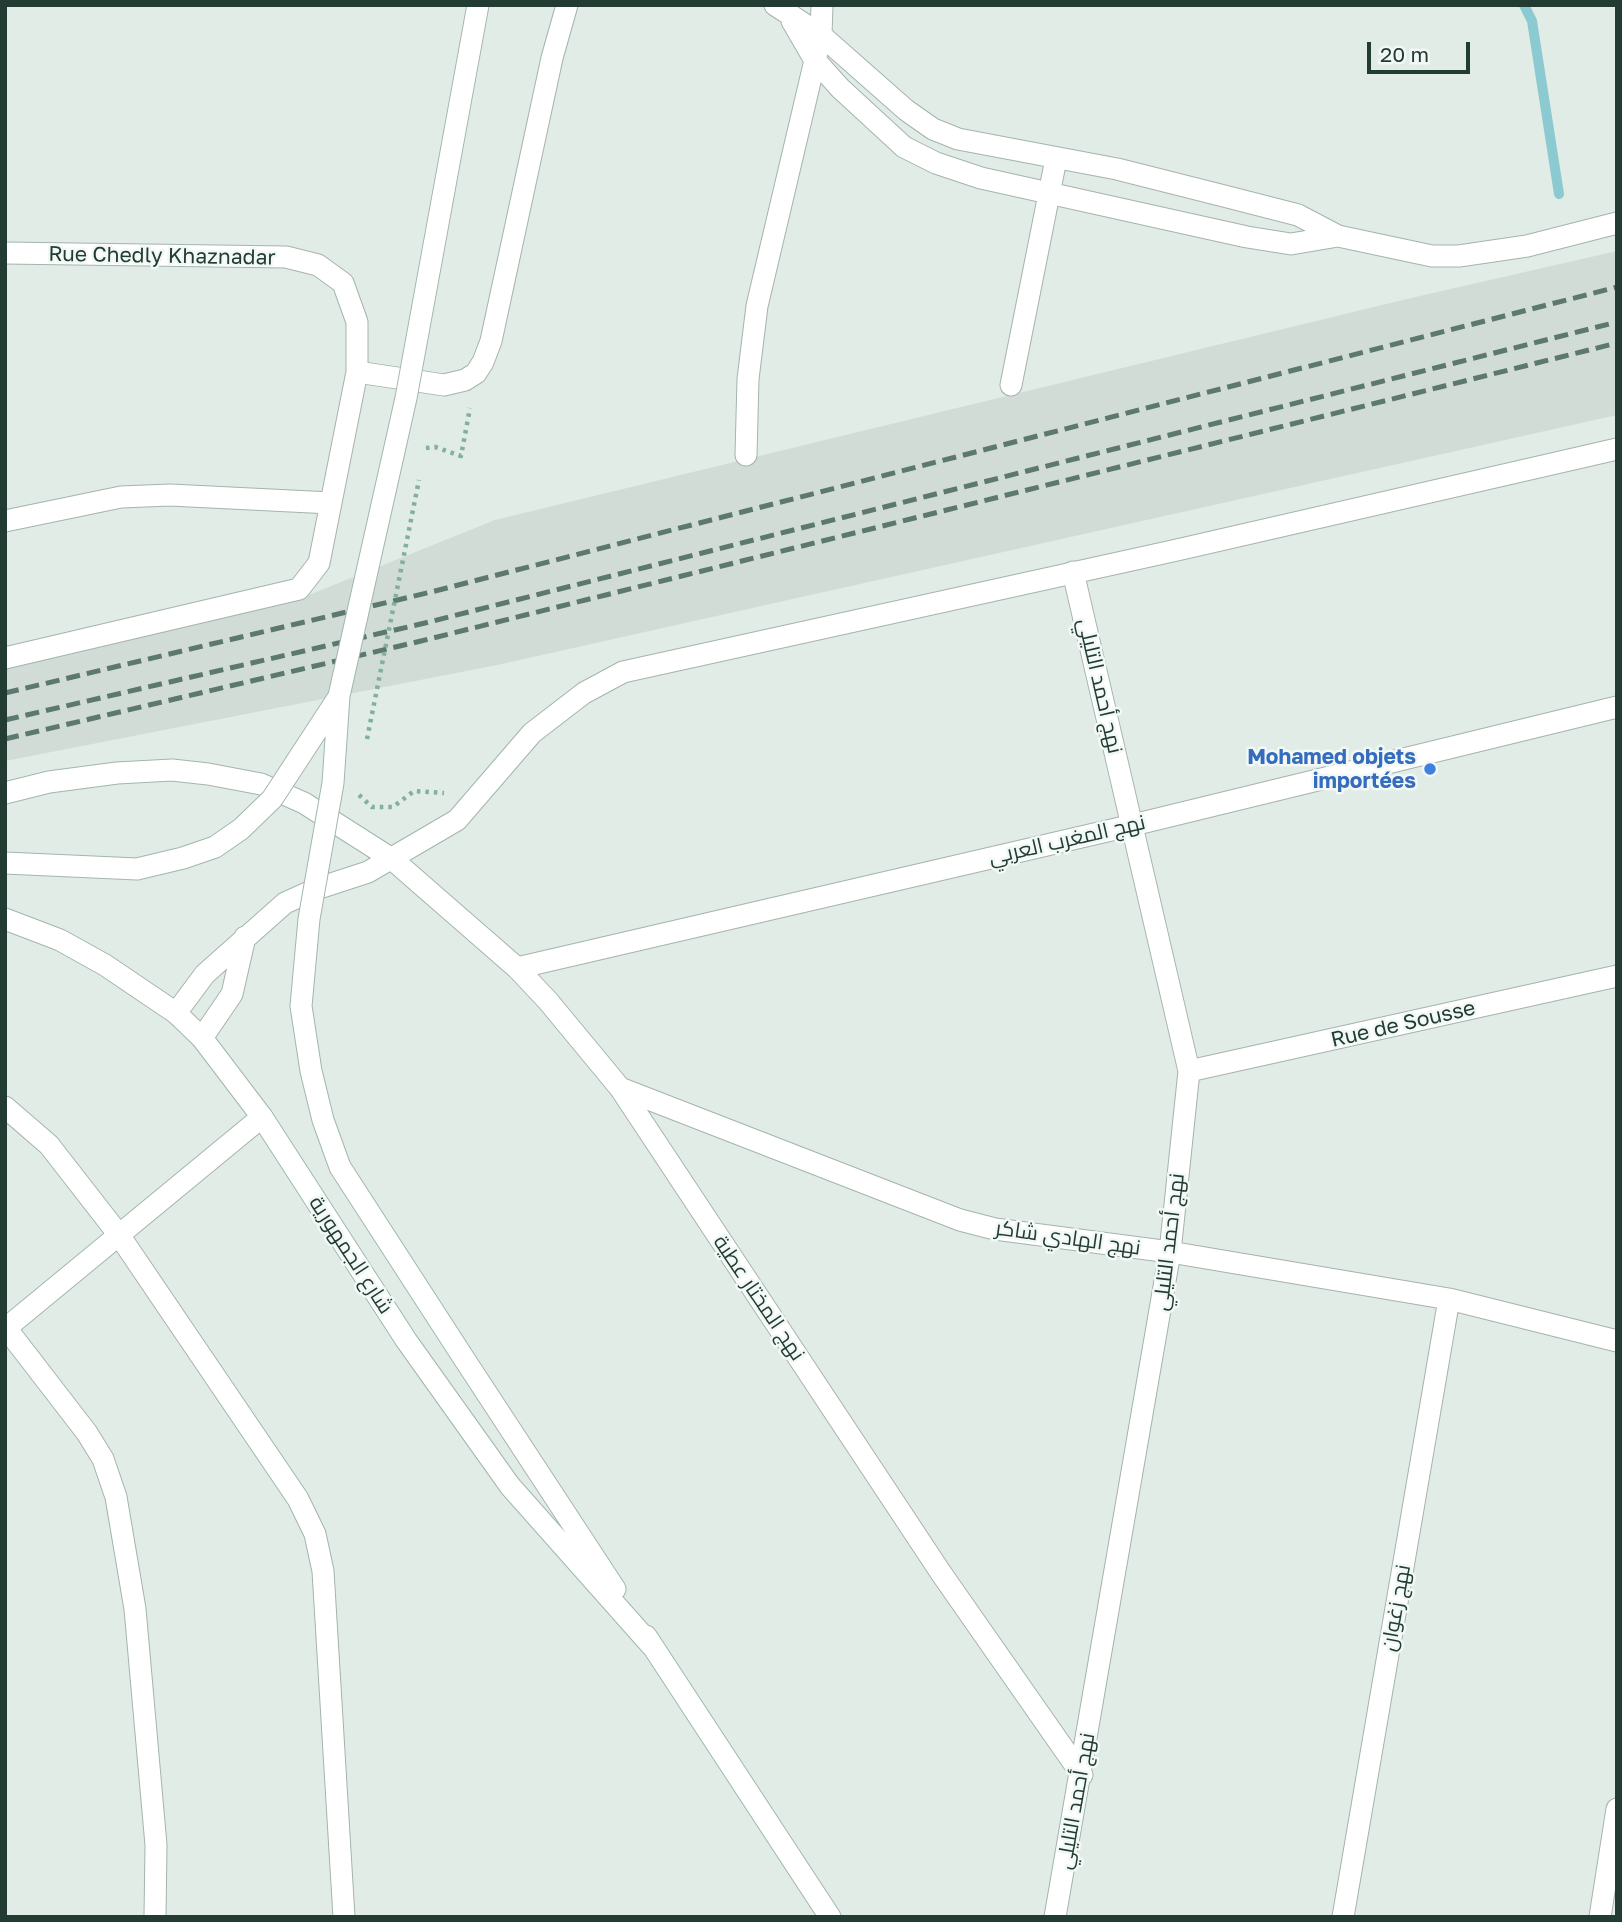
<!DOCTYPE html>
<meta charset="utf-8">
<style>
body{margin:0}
#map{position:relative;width:1622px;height:1922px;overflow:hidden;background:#e1ece6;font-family:"Golos Text",sans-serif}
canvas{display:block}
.frame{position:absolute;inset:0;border:7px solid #223c33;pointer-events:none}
.scale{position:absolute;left:1367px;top:42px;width:103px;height:32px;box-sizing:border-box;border:4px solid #223c33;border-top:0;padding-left:9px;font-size:21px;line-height:24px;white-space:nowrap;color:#223c33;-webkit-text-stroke:5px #f2f8f5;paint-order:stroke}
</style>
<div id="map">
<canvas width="1622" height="1922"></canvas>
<div class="frame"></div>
<div class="scale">20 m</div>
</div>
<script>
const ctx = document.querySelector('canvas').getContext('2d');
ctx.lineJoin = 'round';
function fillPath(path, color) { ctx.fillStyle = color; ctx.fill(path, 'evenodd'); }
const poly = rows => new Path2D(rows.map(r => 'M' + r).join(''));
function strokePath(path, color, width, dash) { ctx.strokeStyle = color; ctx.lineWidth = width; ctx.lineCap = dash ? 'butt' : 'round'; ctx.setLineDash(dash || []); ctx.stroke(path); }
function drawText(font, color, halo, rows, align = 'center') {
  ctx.font = font + ' "Golos Text",Cairo,sans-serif'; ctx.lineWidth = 5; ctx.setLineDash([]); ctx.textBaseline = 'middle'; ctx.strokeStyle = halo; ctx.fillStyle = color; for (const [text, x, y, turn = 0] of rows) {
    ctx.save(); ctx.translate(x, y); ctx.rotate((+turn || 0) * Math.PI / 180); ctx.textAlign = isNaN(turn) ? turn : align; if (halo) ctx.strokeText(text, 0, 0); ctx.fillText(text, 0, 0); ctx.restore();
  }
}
fillPath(poly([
 [1617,251,1617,415,497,665,5,761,5,669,294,601,495,520,1411,298]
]), '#d0dcd5');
strokePath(poly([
 [1524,5,1532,21,1559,194]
]), '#8acad0', 10);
const minor = poly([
 [775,5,821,35,906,110,933,129,958,139,1117,169,1224,196,1298,215,1338,236,1432,256,1459,256,1527,246,1617,223],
 [792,21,814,59,840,88,904,147,936,163,981,178,1247,237,1291,244,1338,236],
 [5,253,286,257,318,265,343,283,357,322,357,372,319,563,299,589,5,658],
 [357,372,444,385,465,380,476,373,483,362,491,341,552,58,567,5],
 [1011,385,1056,159],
 [746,455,748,379,757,306,821,35,822,5],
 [5,521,121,497,170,495,331,503],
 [392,859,517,968,548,1001,620,1088,941,1573,1082,1775],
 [517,968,1133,825,1617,707],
 [1189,1071,1617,976],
 [620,1088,960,1220,995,1229,1170,1252,1449,1299,1617,1341],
 [5,1107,49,1145,119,1235,298,1499,315,1534,323,1571,344,1917],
 [6,1328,87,1433,103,1459,116,1497,135,1609,156,1845,155,1917],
 [5,1329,262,1117],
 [1055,1917,1170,1252,1189,1071,1073,572],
 [1343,1917,1449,1299],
 [1600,1917,1617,1809]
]);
const tertiary = poly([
 [176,1013,205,974,285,903,316,889,368,872,457,820,532,733,584,693,623,672,1177,550,1617,449],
 [202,1038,232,994,245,937]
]);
const secondary = poly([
 [5,793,49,782,117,773,172,770,208,774,261,784,304,803,392,859],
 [5,919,60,940,105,965,176,1013,202,1038,262,1117,406,1340,510,1486,652,1646],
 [461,1354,615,1589],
 [646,1636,830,1917]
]);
strokePath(minor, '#a4b4ad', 23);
strokePath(tertiary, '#a4b4ad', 23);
strokePath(secondary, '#a0b7ae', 23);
strokePath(poly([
 [426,448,435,447,461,456,470,408],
 [359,795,372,807,393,807,414,791,444,793]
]), '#82af9e', 4.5, [3.5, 5]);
strokePath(minor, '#fff', 21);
strokePath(tertiary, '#fff', 21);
strokePath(secondary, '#fff', 21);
strokePath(poly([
 [5,693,431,592,1617,287],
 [5,720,425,623,1617,322],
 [5,739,421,641,1617,343]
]), '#5c786f', 5, [14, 7]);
const secondaryBridge = poly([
 [5,863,137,869,183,858,215,847,241,829,272,799,338,698],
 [461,1354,340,1167,323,1120,311,1071,301,1006,309,919,333,783,339,696,406,398,478,5]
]);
strokePath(secondaryBridge, '#a0b7ae', 23, []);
strokePath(poly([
 [367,739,419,480]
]), '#82af9e', 4.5, [3.5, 5]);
strokePath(secondaryBridge, '#fff', 21);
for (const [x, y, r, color] of [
 [1430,769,7,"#3f7fe0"]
]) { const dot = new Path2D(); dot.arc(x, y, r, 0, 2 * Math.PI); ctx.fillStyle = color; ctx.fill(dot); strokePath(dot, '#f2f8f5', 2.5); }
drawText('21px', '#223c33', '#f2f8f5', [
 ["Rue Chedly Khaznadar",162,256,1],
 ["نهج أحمد التليلي",1100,686,77],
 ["نهج المغرب العربي",1067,840,-13],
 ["Rue de Sousse",1403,1024,-13],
 ["نهج الهادي شاكر",1068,1238,8],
 ["نهج أحمد التليلي",1169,1242,-83],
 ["شارع الجمهورية",351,1255,57],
 ["نهج المختار عطية",759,1298,56],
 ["نهج زغوان",1396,1608,-80],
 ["نهج أحمد التليلي",1076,1801,-80]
]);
drawText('bold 21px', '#366cbe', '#f2f8f5', [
 ["Mohamed objets",1416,757],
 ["importées",1416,781]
], 'right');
</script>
